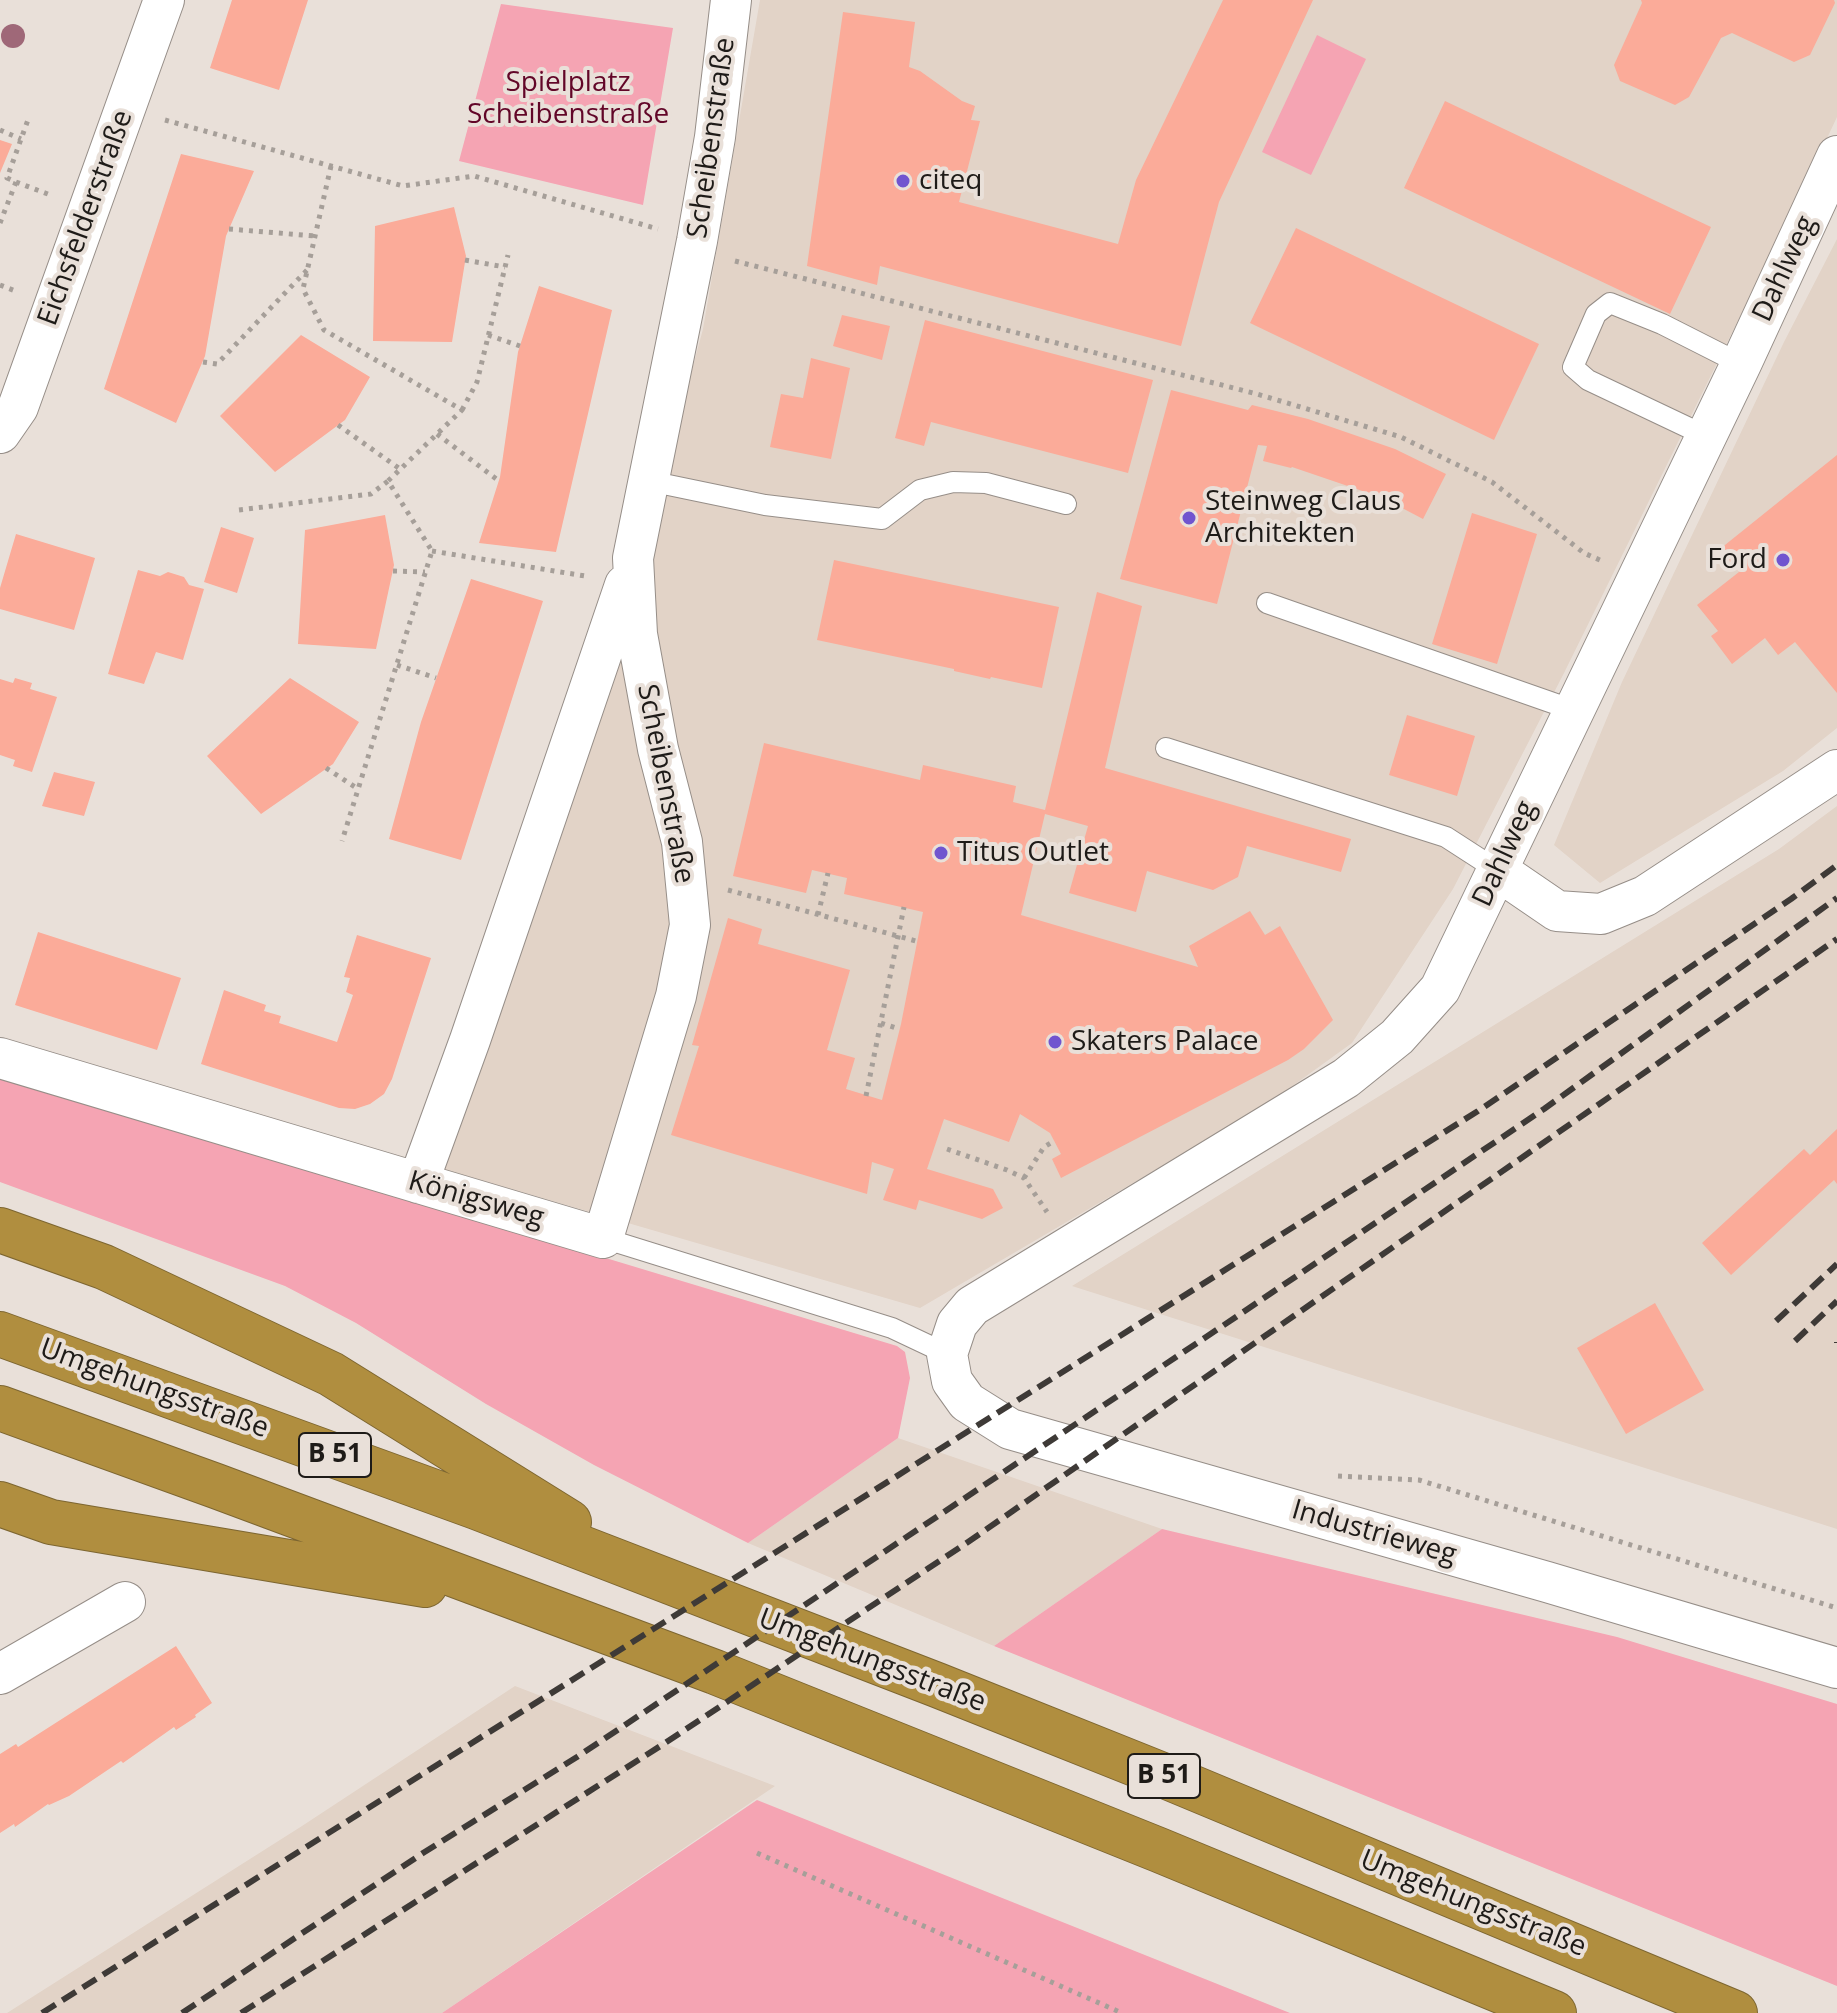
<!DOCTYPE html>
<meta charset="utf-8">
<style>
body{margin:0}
canvas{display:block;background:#e9e0d9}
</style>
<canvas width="1837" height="2013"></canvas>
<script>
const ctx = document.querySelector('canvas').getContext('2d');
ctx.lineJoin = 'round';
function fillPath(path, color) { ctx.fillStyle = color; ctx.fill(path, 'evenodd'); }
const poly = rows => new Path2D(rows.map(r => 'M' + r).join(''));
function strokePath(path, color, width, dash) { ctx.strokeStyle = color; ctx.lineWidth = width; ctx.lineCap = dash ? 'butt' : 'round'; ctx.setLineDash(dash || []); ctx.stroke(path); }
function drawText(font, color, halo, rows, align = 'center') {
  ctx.font = font + ' "Open Sans",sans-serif'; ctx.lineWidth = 8; ctx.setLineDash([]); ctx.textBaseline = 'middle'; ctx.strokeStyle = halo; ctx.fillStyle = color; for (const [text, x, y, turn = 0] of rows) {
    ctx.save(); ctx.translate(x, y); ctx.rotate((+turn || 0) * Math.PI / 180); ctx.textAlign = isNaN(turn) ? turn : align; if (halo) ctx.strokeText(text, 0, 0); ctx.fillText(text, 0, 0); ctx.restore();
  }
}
fillPath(poly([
 [760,0,1837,0,1837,117,1805,185,1564,673,1453,889,1352,1043,1266,1105,920,1308,432,1166,620,637,703,329],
 [1837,239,1837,728,1783,771,1600,883,1554,845,1622,682,1784,342],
 [1837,806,1837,1529,1072,1286,1779,849],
 [898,1438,1162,1529,994,1646,748,1543],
 [515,1686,775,1786,442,2013,7,2013,302,1826]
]), '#e2d3c7');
fillPath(poly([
 [501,4,673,28,643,205,459,161],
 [1317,35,1366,59,1311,175,1262,152],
 [0,1075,897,1346,905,1352,910,1378,898,1438,748,1543,594,1465,486,1404,356,1323,285,1286,0,1182],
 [1162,1529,1617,1637,1837,1704,1837,1986,994,1646],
 [757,1800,1290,2013,442,2013]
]), '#f5a4b3');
fillPath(poly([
 [232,0,308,0,279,90,210,68],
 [1223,0,1313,0,1219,202,1181,346,880,266,877,285,807,266,843,12,915,22,909,67,920,71,962,101,975,106,971,120,980,121,959,202,1118,244,1136,180],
 [1641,0,1834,0,1835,3,1810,55,1794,62,1732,33,1721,38,1689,97,1675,105,1620,81,1614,65,1642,3],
 [1445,101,1711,227,1670,314,1404,188],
 [0,140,12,144,0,173],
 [181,154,254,171,226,236,205,356,176,423,104,389],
 [454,207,466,256,452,342,373,341,375,226],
 [1296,228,1539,344,1494,440,1250,323],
 [539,286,612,310,556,552,479,543,500,477,518,352],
 [842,315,890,326,882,360,833,346],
 [925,320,1153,380,1128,473,931,422,924,446,895,438],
 [301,335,370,377,345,420,275,472,220,416],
 [811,358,850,368,831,459,770,447,781,394,803,398],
 [1171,390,1248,410,1252,405,1308,419,1395,449,1446,474,1423,519,1383,498,1292,467,1291,468,1263,461,1267,446,1258,445,1217,604,1120,579],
 [1837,455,1837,693,1795,642,1778,655,1765,638,1732,664,1711,636,1718,631,1697,605,1739,572,1720,549],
 [1472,513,1537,534,1497,664,1432,644],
 [385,515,394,565,376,649,298,644,305,530],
 [221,527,254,538,237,593,204,582],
 [16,534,95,558,74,630,0,609,0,588],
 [834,560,1059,607,1042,688,991,677,990,679,954,671,954,669,817,640],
 [138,570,160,576,168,572,184,577,189,585,204,589,183,660,156,652,144,684,108,674],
 [471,579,543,601,461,860,389,839,421,722],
 [1097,592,1142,606,1105,768,1351,839,1341,872,1247,846,1238,877,1213,890,1147,871,1136,912,1069,893,1088,826,1045,814,1021,915,1198,967,1189,946,1250,911,1265,935,1280,926,1333,1020,1304,1049,1288,1060,1061,1178,1052,1159,1061,1154,1050,1133,1020,1114,1009,1142,944,1119,927,1169,993,1189,1003,1208,982,1219,919,1200,916,1210,883,1200,894,1169,872,1162,867,1194,671,1135,699,1046,692,1045,728,918,762,929,758,944,850,970,827,1050,855,1058,846,1089,882,1100,901,1024,923,912,844,894,847,878,812,870,806,893,733,876,764,743,920,780,923,765,1016,786,1013,802,1045,810],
 [15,678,32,683,30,689,57,697,32,772,13,766,15,760,0,755,0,679,13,683],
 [290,678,359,722,333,764,261,814,207,756],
 [1407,715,1475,736,1457,796,1389,775],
 [54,772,95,782,84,816,42,806],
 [38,932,181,978,157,1050,15,1005],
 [357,935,431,958,392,1079,384,1094,370,1104,355,1109,339,1108,201,1064,224,990,266,1005,264,1011,281,1016,279,1023,337,1042,353,995,346,992,350,978,344,977],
 [1837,1129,1837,1184,1834,1180,1731,1275,1702,1243,1804,1149,1810,1155],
 [1655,1303,1704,1390,1626,1434,1577,1348],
 [176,1646,212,1703,195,1715,196,1717,176,1730,174,1727,123,1763,121,1761,69,1796,49,1805,48,1804,15,1827,14,1824,0,1833,0,1754,16,1744,18,1747]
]), '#fbab99');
const lane = poly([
 [1706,436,1588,380,1573,367,1596,314,1610,303,1662,324,1741,364],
 [649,481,765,505,882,519,920,490,953,482,986,483,1066,504],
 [1267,603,1573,710],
 [1166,748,1446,837,1497,870],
 [603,1238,892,1328,947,1354]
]);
const street = poly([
 [1837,156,1741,364,1440,989,1397,1037,1346,1078,972,1306,957,1324,947,1354,952,1381,967,1402,1010,1429,1547,1582,1837,1668],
 [0,433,18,407,164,0],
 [1497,870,1557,911,1601,914,1645,896,1837,770],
 [0,1058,603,1238,676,996,690,925,682,842,658,749,637,634,633,558,697,241,715,137,731,0],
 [418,1183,470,1040,625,585],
 [0,1674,125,1602]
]);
const highway = poly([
 [0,1230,104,1267,331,1374,569,1522],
 [0,1334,476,1507,937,1685,1160,1774,1735,2013],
 [0,1408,216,1486,715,1672,1159,1850,1554,2013],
 [0,1504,51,1522,425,1585]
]);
strokePath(lane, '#968e88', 22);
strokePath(street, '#968e88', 42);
strokePath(highway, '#7d6631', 46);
strokePath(poly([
 [165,120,403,186,474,176,658,229],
 [0,130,21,139],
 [331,166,303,289,324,330,462,410,388,481,432,551,342,841],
 [16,182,53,196],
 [0,223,16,182,7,178,29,117],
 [229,229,315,236],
 [465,260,505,267],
 [735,261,1257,394,1401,437,1492,482,1584,553,1602,561],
 [0,285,18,292],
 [488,335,520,346],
 [203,362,217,364,308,269],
 [462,410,477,382,508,255],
 [338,425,400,469],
 [437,434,499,481],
 [239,510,371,494,388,481],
 [432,551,585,576],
 [393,571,425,572],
 [397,665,436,678],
 [326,768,358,789],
 [728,890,916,941],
 [818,915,828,873],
 [881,1023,899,1029],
 [866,1096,904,907],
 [947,1149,1007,1170,1024,1178,1047,1212],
 [1024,1178,1044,1147,1054,1141],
 [1338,1476,1419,1480,1837,1608],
 [757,1853,1122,2013]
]), '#a69f99', 5, [4, 6]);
strokePath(lane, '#fff', 20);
strokePath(street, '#fff', 40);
strokePath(highway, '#b08e3f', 44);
strokePath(poly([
 [1776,1321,1837,1264],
 [1795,1341,1837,1301],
 [1837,1343,1837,1342],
 [42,2013,1478,1111,1791,899,1837,865],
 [182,2013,423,1853,577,1757,1221,1327,1544,1109,1837,898],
 [241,2013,662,1745,968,1542,1837,939]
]), '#3e3a37', 6, [16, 8]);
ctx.fillStyle = '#9f6878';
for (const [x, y] of [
 [13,36]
]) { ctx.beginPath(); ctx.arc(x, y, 12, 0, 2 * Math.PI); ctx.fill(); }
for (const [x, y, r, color] of [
 [903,181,8,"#7055cf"],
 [1189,518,8,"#7055cf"],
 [1783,560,8,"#7055cf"],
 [941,853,8,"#7055cf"],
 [1055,1042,8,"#7055cf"]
]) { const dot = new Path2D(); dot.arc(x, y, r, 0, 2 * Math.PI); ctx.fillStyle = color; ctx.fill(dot); strokePath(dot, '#e9e0d9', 3); }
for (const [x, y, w] of [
 [335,1455,72],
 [1164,1776,72]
]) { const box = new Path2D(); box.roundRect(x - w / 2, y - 22, w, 44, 6); ctx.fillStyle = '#e9e0d9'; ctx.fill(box); strokePath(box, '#1e1b18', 2); }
drawText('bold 26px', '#1e1b18', null, [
 ["B 51",335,1455],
 ["B 51",1164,1776]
]);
drawText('28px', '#620628', '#e9e0d9', [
 ["Spielplatz",568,83],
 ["Scheibenstraße",568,115]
]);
drawText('28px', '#1e1b18', '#e9e0d9', [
 ["Scheibenstraße",712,138,-82],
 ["Eichsfelderstraße",86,218,-70],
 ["Dahlweg",1785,269,-65],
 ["Scheibenstraße",665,784,79],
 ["Dahlweg",1505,854,-65],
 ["Königsweg",476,1200,16],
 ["Umgehungsstraße",154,1389,20],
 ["Industrieweg",1374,1533,16],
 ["Umgehungsstraße",872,1661,21],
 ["Umgehungsstraße",1473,1904,22]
]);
drawText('28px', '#1e1b18', '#e9e0d9', [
 ["citeq",919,181],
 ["Steinweg Claus",1205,502],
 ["Architekten",1205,534],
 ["Ford",1767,560,"right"],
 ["Titus Outlet",957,853],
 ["Skaters Palace",1071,1042]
], 'left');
</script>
